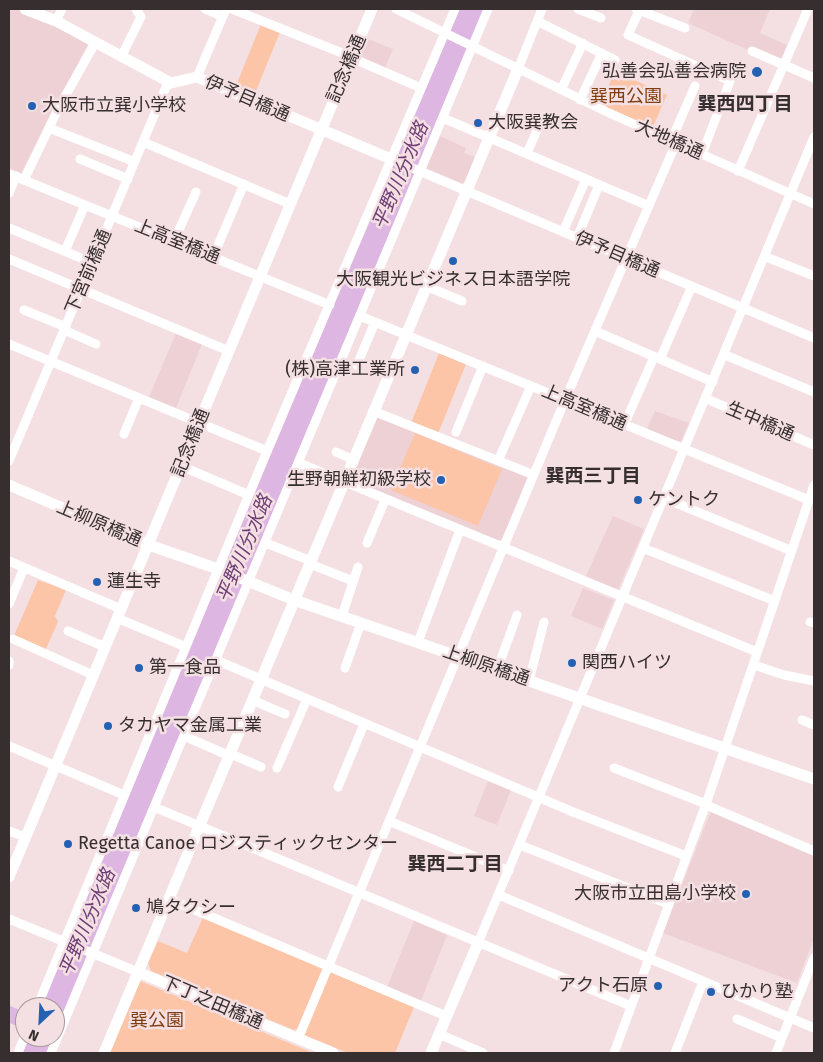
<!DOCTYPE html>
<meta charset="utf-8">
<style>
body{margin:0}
#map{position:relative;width:823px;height:1062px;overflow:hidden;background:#f4e0e3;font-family:"Fira Sans",sans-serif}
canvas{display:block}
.frame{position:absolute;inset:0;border:10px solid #362e2f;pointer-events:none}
.north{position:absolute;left:15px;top:997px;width:50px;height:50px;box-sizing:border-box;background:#f4e0e3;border:1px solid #a8999b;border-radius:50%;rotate:205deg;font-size:14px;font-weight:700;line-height:20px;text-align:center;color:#362e2f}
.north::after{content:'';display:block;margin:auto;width:18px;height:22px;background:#2461b3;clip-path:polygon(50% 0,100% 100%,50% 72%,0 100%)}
</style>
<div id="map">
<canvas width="823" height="1062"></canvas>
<div class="frame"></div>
<div class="north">N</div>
</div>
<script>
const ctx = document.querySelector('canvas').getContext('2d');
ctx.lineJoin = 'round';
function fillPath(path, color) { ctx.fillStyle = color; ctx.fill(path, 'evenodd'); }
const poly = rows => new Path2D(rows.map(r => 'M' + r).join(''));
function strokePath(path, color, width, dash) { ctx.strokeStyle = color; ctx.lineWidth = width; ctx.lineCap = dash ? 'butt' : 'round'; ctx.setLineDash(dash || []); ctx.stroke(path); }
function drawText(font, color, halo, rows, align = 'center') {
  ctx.font = font + ' "Fira Sans","Noto Sans JP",sans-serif'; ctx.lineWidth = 5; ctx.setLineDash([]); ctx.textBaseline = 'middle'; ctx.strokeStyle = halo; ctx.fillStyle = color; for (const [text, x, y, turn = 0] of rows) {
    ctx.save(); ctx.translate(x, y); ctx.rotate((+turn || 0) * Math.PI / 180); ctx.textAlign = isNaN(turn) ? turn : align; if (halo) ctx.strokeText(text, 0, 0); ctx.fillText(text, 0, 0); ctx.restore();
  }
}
fillPath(poly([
 [9,9,19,9,56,25,88,44,21,173,9,168],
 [694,9,770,9,760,33,787,45,781,60,750,51,688,23],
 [368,39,393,49,384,70,359,59],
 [440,136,466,148,464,153,475,157,465,182,462,183,426,168],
 [176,333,202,344,176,408,149,397],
 [655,411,689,423,681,441,677,442,647,429],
 [377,416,530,476,503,538,498,541,353,482,351,478],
 [613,516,644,529,617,592,585,578],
 [583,588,614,600,602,629,571,616],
 [488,781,511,790,497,825,474,816],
 [711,811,814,856,814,938,797,983,663,933],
 [414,921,447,935,421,1001,387,987]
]), '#edd1d5');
fillPath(poly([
 [261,24,280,32,254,96,235,88],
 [615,71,667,95,652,129,600,105],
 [439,353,466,364,438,434,411,423],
 [415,433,502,469,478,526,391,490],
 [38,580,66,590,55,616,58,622,45,651,13,638],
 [204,915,324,966,297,1029,294,1030,151,971,148,963,158,941,187,953],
 [330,972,414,1007,395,1053,348,1053,304,1035],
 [140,981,313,1053,110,1053]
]), '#fcc5a7');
fillPath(poly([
 [458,9,485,9,55,1032,55,1007,39,1007],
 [26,1037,53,1037,46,1053,19,1053]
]), '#deb6e2');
strokePath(poly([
 [9,1014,25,1021]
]), '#deb6e2', 16);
strokePath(poly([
 [205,9,223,17],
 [232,9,352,57],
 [396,9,607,112,814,204],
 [578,9,601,18],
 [636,9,685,28],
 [640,9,628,35,730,81,702,154],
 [56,21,62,9],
 [537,21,615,60],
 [752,51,814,78],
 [121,57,141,17,136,9],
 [352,58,421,88],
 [518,69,542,9],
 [197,77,226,9],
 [561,90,583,43],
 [580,100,602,53],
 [443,118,649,206],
 [49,128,135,162],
 [671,141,695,86],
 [143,142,290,204],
 [527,153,543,117],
 [80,159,128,179],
 [391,159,814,338],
 [738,171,808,9],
 [9,174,330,305],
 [24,180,58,109,95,43],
 [9,193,16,176],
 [9,228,93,263],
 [563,232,586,179],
 [577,238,599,185],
 [174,241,196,192],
 [65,251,85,205],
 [213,257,244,184],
 [766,257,814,276],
 [9,259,229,351],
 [426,286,462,301],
 [24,310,66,327],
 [360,316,809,500],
 [64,330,96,344],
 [595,331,713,382],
 [9,344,267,451],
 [725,355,814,392],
 [660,359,692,286],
 [357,365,375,322],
 [707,399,814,445],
 [373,411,534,475],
 [624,425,654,357],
 [456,432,483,366],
 [124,434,139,398],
 [336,452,354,460],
 [9,461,166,87,171,83],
 [498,461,531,386],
 [299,463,757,652],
 [181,466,249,495],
 [664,498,792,551],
 [266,543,311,561],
 [367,543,385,500],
 [643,548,775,601],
 [9,561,121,609],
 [310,564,353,581],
 [9,604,24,568],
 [342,616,358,567],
 [117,618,186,647],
 [810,622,814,623],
 [68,631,105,647],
 [13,639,93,675],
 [418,642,460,530],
 [216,660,573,812,686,856],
 [9,661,9,665],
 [754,665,784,675,814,681],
 [345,668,361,623],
 [497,670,517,615],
 [529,681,544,622],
 [252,700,285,714],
 [802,720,814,725],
 [184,736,230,756],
 [9,746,124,795],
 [231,754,261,767],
 [277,768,307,699],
 [614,768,706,804],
 [338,787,364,724],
 [706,805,814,851],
 [154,807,631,1006],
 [389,821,509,871],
 [9,831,25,837],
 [520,845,668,904],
 [499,895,814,1028],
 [169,899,446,1016],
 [9,919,138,972],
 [478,943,814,137],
 [37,1007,267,451,455,9],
 [737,1019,782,1038],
 [439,1034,483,1053],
 [298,1039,565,400,676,143],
 [18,1053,25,1036],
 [51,1053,488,9],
 [614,1053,706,804,814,485],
 [675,1053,703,982],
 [776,1053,814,958]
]), '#fff', 9);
strokePath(poly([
 [25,9,56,21,171,83,197,77,391,159],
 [9,485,149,545,218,569,294,600,814,779],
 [9,877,372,9],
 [138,972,333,1053],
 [104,1053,518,69],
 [431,1053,478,943]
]), '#fff', 11);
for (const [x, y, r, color] of [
 [757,72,6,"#2461b3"],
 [32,106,5,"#2461b3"],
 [478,123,5,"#2461b3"],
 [453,261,5,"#2461b3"],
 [415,370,5,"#2461b3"],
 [441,480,5,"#2461b3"],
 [638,500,5,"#2461b3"],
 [97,582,5,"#2461b3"],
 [572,663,5,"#2461b3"],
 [139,668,5,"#2461b3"],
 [108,726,5,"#2461b3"],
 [68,844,5,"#2461b3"],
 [746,894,5,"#2461b3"],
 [136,908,5,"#2461b3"],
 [658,986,5,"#2461b3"],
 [711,992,5,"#2461b3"]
]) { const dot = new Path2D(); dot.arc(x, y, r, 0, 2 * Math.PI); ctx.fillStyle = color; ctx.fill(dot); strokePath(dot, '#f4e0e3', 2); }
drawText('18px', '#362e2f', '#f4e0e3', [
 ["記念橋通",347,69,-67],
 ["伊予目橋通",247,99,23],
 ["大地橋通",669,140,24],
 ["上高室橋通",177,242,22],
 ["伊予目橋通",617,255,23],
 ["下宮前橋通",89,272,-67],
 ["上高室橋通",584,408,23],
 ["生中橋通",760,422,23],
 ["記念橋通",191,443,-68],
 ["上柳原橋通",99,524,23],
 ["上柳原橋通",486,666,19],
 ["下丁之田橋通",212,1003,23]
]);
drawText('18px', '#362e2f', '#f4e0e3', [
 ["弘善会弘善会病院",746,72,"right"],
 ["大阪市立巽小学校",42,106],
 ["大阪巽教会",488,123],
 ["大阪観光ビジネス日本語学院",453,280,"center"],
 ["(株)高津工業所",405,370,"right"],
 ["生野朝鮮初級学校",431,480,"right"],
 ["ケントク",648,500],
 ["蓮生寺",107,582],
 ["関西ハイツ",582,663],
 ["第一食品",149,668],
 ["タカヤマ金属工業",118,726],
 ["Regetta Canoe ロジスティックセンター",78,844],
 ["大阪市立田島小学校",736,894,"right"],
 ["鳩タクシー",146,908],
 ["アクト石原",648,986,"right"],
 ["ひかり塾",721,992]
], 'left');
drawText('18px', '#803f13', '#f4e0e3', [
 ["巽西公園",626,97],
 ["巽公園",157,1021]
]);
drawText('bold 19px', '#362e2f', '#f4e0e3', [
 ["巽西四丁目",745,105],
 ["巽西三丁目",593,477],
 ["巽西二丁目",455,865]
]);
drawText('italic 19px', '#6e3d75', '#f4e0e3', [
 ["平野川分水路",401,176,-67],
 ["平野川分水路",245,549,-67],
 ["平野川分水路",88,923,-67]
]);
</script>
